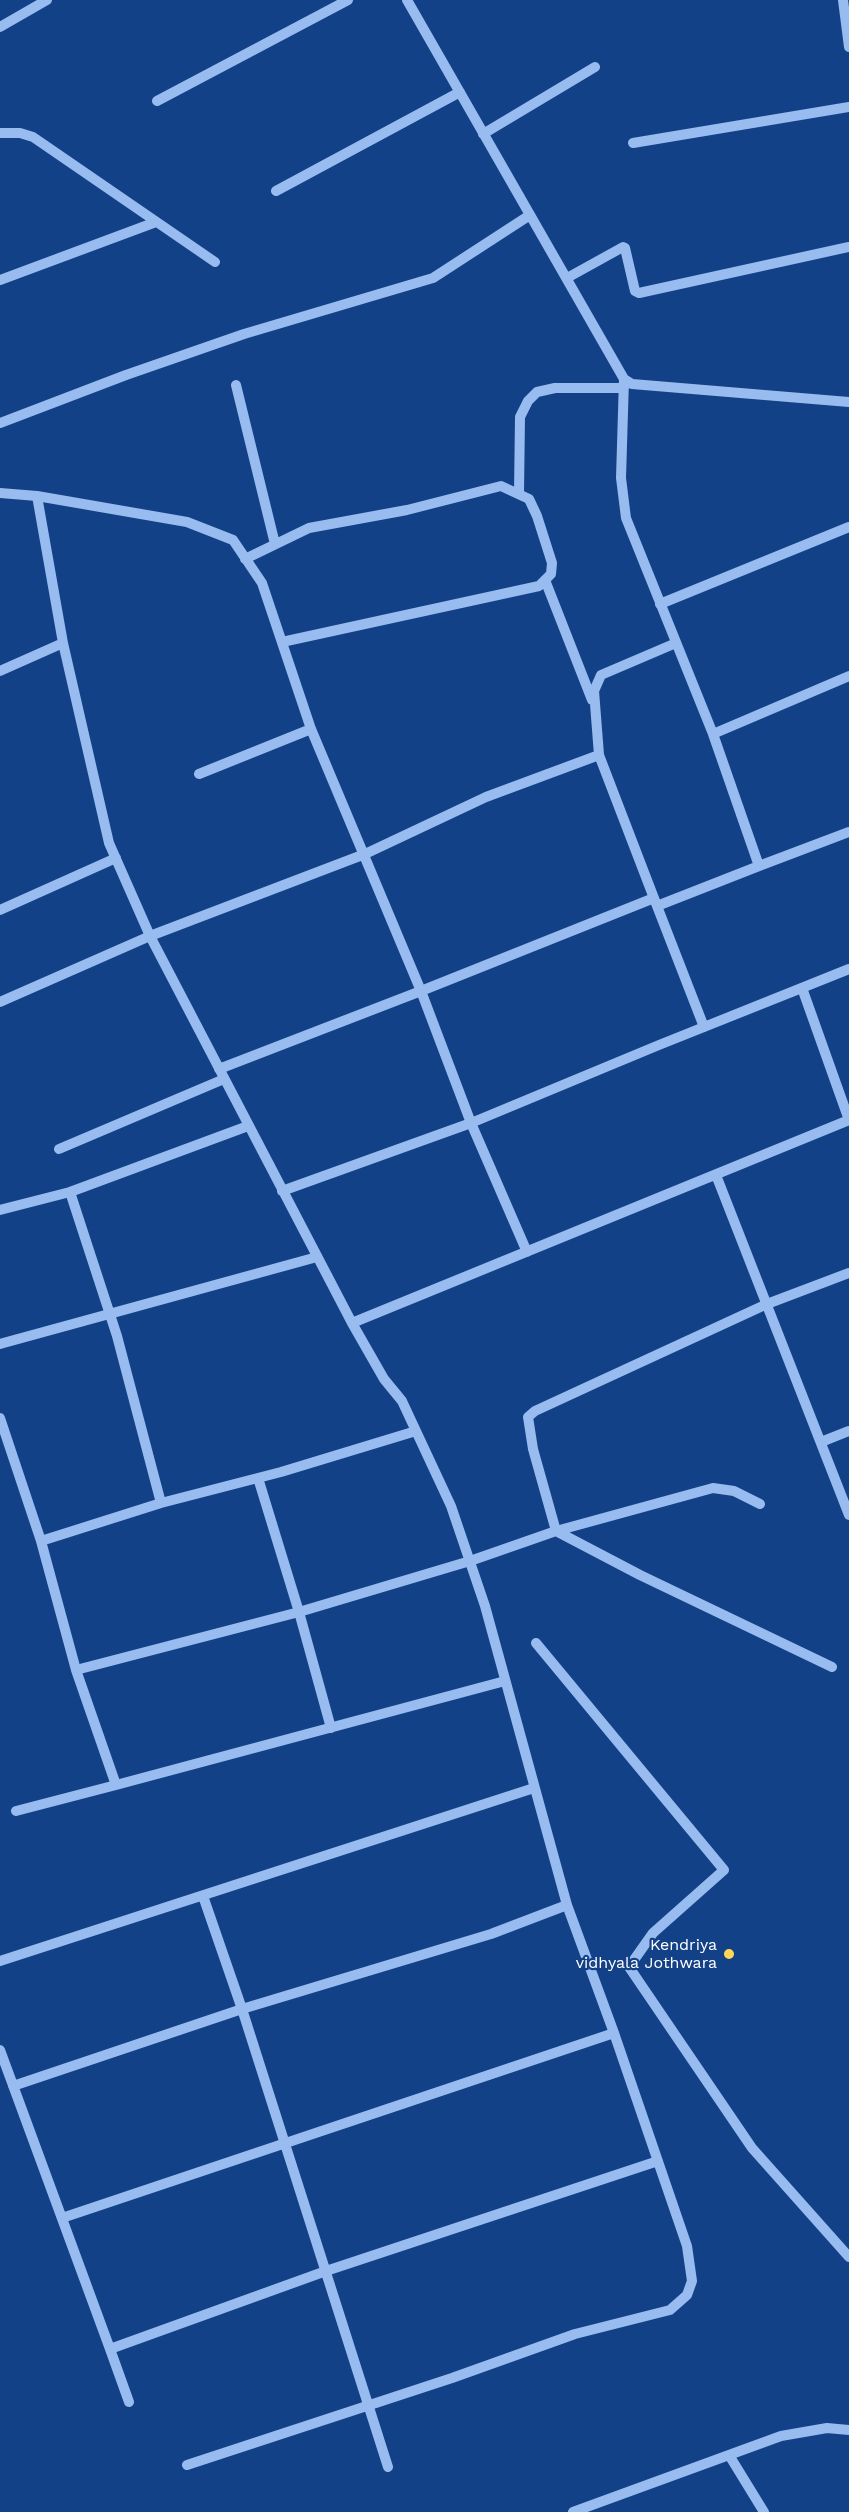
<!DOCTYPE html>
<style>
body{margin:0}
canvas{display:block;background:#134187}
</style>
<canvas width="849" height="2512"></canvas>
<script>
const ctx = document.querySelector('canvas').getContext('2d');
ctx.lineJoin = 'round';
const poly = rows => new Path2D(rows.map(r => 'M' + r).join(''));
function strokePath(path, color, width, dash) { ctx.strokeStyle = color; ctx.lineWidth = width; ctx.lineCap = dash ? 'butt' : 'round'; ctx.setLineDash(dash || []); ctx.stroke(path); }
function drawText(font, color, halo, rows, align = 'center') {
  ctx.font = font + ' "Work Sans",sans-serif'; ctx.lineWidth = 4.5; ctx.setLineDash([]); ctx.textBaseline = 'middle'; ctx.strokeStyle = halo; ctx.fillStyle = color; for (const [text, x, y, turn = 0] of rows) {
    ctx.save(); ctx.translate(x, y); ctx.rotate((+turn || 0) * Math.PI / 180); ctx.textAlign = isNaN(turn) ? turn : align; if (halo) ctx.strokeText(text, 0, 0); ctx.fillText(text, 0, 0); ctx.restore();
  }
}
strokePath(poly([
 [407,0,624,379,632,384,849,402],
 [843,0,849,47],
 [0,27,47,0],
 [157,101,348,0],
 [0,133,20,133,33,137,215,262],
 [483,134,595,67],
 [633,143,849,107],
 [276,191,460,92],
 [567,278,623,247,625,248,635,291,639,293,849,247],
 [0,280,156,222],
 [624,379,621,478,626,518,713,734,849,676],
 [236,385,275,544],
 [0,423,126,375,244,334,433,278,530,215],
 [0,493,37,496,187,522,233,540,262,583,311,729,421,991,471,1123,282,1191],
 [519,493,520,417,528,401,537,392,555,388,624,388],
 [37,496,63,643,109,843,150,936,352,1323,384,1379,402,1401,451,1506,485,1606,567,1905,614,2033,687,2246,692,2281,687,2295,670,2310,575,2334,452,2378,187,2465],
 [245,559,309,528,407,510,501,486,529,499,537,516,552,563,551,574,539,586,282,642],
 [545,580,592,700],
 [660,604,849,527],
 [0,671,63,643],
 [713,734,759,866,849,832],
 [199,774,311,729],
 [657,906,599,755,594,691,601,675,676,643],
 [0,910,116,858],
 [802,988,849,1120],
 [0,1002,150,936,365,854,486,797,599,755],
 [704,1027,657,906,759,866],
 [219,1069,421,991,654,898],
 [248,1126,70,1192,117,1336,161,1503,281,1472,416,1431],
 [59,1149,224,1079],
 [716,1175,849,1515],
 [0,1210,70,1192],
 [527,1252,471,1123,659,1045,849,969],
 [352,1323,849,1120],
 [0,1344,317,1257],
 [0,1418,41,1541,161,1503],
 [821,1442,849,1431],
 [258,1478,299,1612,331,1728],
 [41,1541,76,1670,116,1785,505,1681],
 [536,1643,724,1870,653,1933,629,1967,752,2148,849,2257],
 [832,1667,640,1575,556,1531,533,1449,528,1417,535,1411,767,1304,849,1273],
 [76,1670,299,1612,470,1561,556,1531,713,1488,734,1491,760,1504],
 [16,1811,116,1785],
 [203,1896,242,2009,388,2467],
 [0,1961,534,1788],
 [0,2050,110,2349,326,2271,658,2161],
 [13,2086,242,2009,491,1934,567,1905],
 [62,2218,614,2033],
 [110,2349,129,2402],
 [729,2455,764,2512],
 [573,2512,781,2436,827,2428,849,2430]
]), '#98bcef', 10);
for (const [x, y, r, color] of [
 [729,1954,6,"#ffd657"]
]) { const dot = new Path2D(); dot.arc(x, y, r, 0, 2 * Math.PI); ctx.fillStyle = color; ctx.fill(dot); strokePath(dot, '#134187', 2); }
drawText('16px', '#fff', '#134187', [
 ["Kendriya",717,1945],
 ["vidhyala Jothwara",717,1963]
], 'right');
</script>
